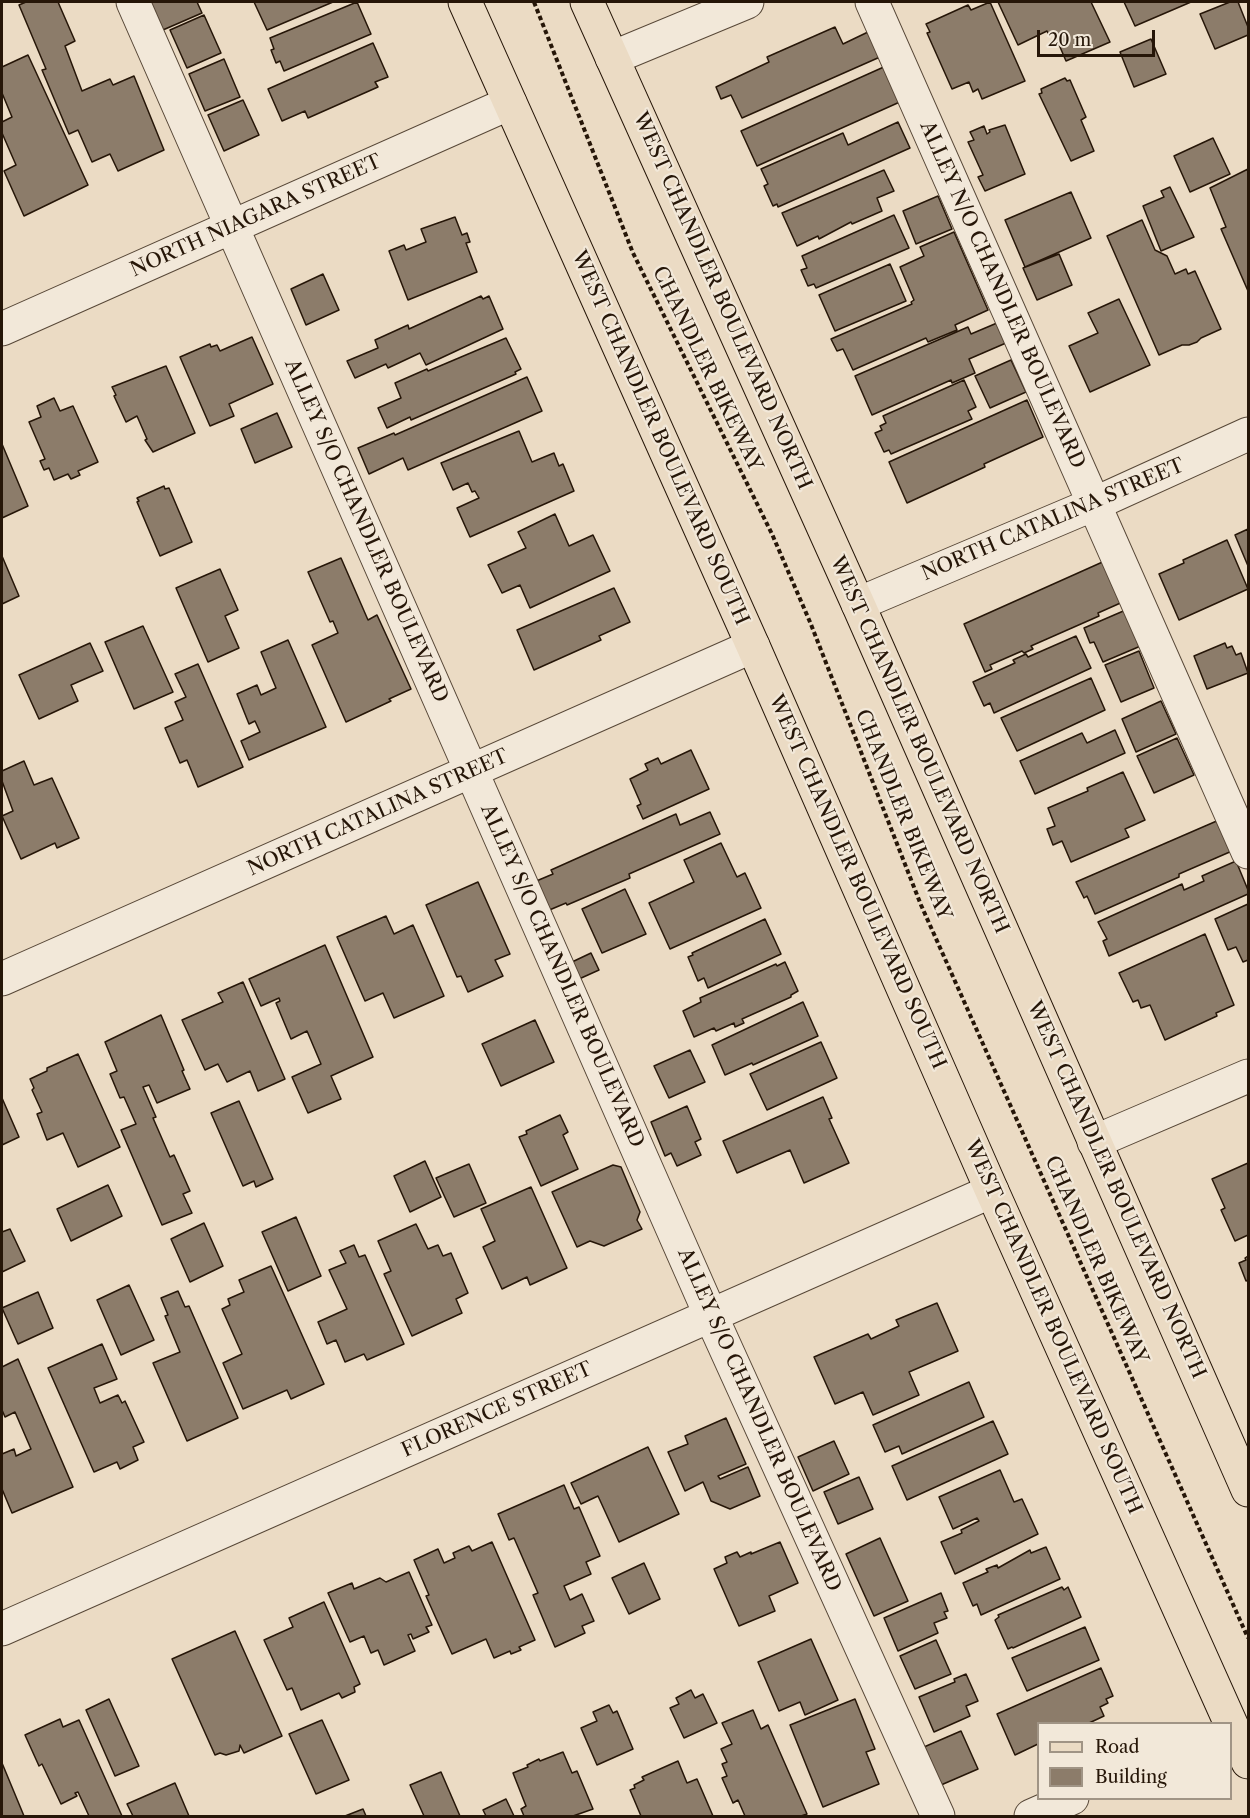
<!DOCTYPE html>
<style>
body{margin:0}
#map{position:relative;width:1250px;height:1818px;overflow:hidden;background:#ebdbc4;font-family:"Libre Caslon Text",serif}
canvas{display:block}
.frame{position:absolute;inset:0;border:3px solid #261608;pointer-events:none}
.legend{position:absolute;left:1037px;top:1722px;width:195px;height:78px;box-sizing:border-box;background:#f2e8d9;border:2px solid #a09485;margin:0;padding:8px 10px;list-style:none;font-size:18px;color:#261608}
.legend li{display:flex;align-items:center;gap:12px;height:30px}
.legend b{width:30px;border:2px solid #a09485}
.scale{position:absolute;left:1037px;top:30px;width:118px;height:27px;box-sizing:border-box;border:3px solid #261608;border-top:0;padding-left:8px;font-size:18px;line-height:21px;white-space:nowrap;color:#261608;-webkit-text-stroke:4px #f2e8d9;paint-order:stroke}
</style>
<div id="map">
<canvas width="1250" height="1818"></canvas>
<div class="frame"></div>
<ul class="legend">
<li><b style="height:8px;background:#ebdbc4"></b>Road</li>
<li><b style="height:16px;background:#8c7c6a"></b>Building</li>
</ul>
<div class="scale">20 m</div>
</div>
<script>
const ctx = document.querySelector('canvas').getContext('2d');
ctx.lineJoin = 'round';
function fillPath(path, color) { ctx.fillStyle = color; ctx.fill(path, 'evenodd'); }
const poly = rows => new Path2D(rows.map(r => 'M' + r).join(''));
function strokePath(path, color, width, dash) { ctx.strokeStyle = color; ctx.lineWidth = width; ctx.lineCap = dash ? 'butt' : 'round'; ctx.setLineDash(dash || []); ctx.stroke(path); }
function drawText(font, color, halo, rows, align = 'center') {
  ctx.font = font + ' "Libre Caslon Text",serif'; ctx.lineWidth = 4.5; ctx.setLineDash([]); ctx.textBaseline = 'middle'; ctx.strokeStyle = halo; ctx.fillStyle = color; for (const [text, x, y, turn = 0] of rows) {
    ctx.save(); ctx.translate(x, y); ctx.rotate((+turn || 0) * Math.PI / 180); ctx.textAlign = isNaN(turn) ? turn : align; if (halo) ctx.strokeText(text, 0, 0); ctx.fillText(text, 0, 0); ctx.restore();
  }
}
const building = poly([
 [26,2,58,2,75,41,65,46,82,91,110,79,113,85,134,76,164,150,118,171,110,154,92,162,78,130,69,134,42,70,46,69,19,5,26,2],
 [142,2,197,2,202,13,156,33,142,2],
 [254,2,333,2,267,30,254,2],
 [357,2,371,34,284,71,280,61,276,63,271,50,274,49,270,38,357,2],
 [990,2,1025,81,982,99,978,89,973,92,969,82,952,89,927,33,930,32,926,24,968,5,971,10,990,2],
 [998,2,1091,2,1110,42,1066,61,1054,33,1049,35,1047,31,1018,45,998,2],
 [1124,2,1191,2,1135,26,1124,2],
 [1230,2,1238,2,1248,27,1248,35,1215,49,1200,14,1230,2],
 [204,15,221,53,187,68,170,30,204,15],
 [835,27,843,44,868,32,880,57,742,118,731,95,721,99,716,87,769,62,767,57,835,27],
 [1151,39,1166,74,1134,87,1120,52,1151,39],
 [373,43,388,77,375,82,378,87,308,118,305,111,282,121,268,89,373,43],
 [28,55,88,185,24,216,4,171,16,165,2,133,2,122,12,117,2,93,2,67,28,55],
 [224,59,240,97,205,111,189,74,224,59],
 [886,66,902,101,757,166,741,131,886,66],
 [1065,78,1067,81,1070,80,1086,117,1081,120,1094,151,1071,161,1039,94,1042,93,1041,89,1065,78],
 [243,100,259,135,224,151,208,115,243,100],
 [898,122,910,148,778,207,777,204,773,206,764,186,768,184,761,169,843,133,848,145,898,122],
 [1005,125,1025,174,985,191,978,177,983,175,968,142,974,140,970,132,984,126,987,134,990,132,989,130,1005,125],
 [1213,138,1230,174,1190,192,1174,156,1213,138],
 [1248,169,1248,291,1221,229,1226,227,1210,188,1248,169],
 [884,170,894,191,877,198,882,211,852,224,851,222,819,239,818,236,797,246,782,213,884,170],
 [1170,187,1194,237,1161,251,1143,206,1164,197,1161,191,1170,187],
 [1071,192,1091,238,1025,267,1005,220,1071,192],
 [938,196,952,229,916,244,903,211,938,196],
 [894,215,909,248,816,288,814,284,808,286,801,270,807,268,802,256,894,215],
 [455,217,462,235,467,233,470,242,466,243,477,272,408,300,389,251,404,245,406,250,426,242,421,229,455,217],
 [1142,220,1155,250,1167,256,1175,274,1186,269,1188,274,1195,271,1221,329,1201,338,1197,342,1189,345,1182,345,1159,355,1107,236,1142,220],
 [954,232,988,310,955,325,957,330,928,342,926,338,853,370,843,349,837,351,831,339,912,304,911,302,914,300,900,267,924,256,920,247,954,232],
 [1059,254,1072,285,1037,300,1023,268,1059,254],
 [890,264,906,301,835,331,819,295,890,264],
 [323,274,339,310,306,325,291,289,323,274],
 [481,296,483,299,489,296,503,329,426,365,420,353,388,368,386,364,355,378,347,361,378,348,375,340,408,325,409,329,481,296],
 [1119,299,1150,365,1090,392,1069,346,1098,333,1088,313,1119,299],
 [997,323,1006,343,969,359,975,373,952,383,951,380,872,415,855,376,968,327,971,334,997,323],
 [252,337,273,384,229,404,234,416,210,426,180,357,210,344,211,347,217,345,220,351,252,337],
 [506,338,521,369,515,372,516,374,411,420,410,417,387,428,378,408,401,398,395,383,427,369,428,371,506,338],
 [1011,360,1026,392,990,408,975,376,1011,360],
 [166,366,195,433,153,452,145,440,147,439,137,416,126,422,114,396,116,395,112,387,166,366],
 [527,377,542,411,408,470,403,458,369,474,358,448,394,433,395,435,527,377],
 [964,380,976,407,968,411,972,419,891,454,889,450,884,452,875,433,882,430,880,426,886,423,883,416,964,380],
 [54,398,60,411,73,406,98,462,78,471,80,475,71,479,68,474,54,480,49,468,44,470,40,461,45,459,29,422,41,417,37,406,54,398],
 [1027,400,1043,437,984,464,985,467,907,503,889,462,1027,400],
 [277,413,292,447,255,463,241,429,277,413],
 [519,431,532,462,554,453,559,466,563,464,574,491,470,537,457,508,479,498,475,491,472,492,468,483,453,490,441,463,519,431],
 [2,444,28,506,2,518,2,444],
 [164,486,165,489,169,488,192,542,160,556,137,502,139,501,137,498,164,486],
 [555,514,569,546,593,535,610,571,530,608,520,585,502,593,488,565,526,548,518,532,555,514],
 [1248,529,1248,566,1235,535,1248,529],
 [1227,540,1248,589,1179,620,1159,574,1184,563,1183,560,1227,540],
 [2,556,19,596,2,604,2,556],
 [341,558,368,620,377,615,411,689,389,699,391,701,346,722,312,645,338,633,333,621,330,622,308,572,341,558],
 [1107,560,1125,601,1098,613,1099,616,1031,646,1033,649,1024,653,1022,651,990,665,992,669,985,672,964,624,1107,560],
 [220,569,238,610,225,616,239,648,208,662,176,588,220,569],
 [614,588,630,622,599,636,601,640,534,670,517,630,614,588],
 [1128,609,1143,645,1103,662,1094,642,1090,643,1084,628,1128,609],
 [143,626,173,692,134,709,105,642,143,626],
 [1076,636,1091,668,994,713,990,703,984,706,973,682,1015,663,1013,660,1026,654,1028,657,1076,636],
 [288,640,326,727,249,760,241,741,260,732,255,721,249,724,237,694,257,685,261,695,276,688,261,652,288,640],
 [90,643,103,671,71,685,78,701,39,719,19,675,90,643],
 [1225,643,1227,648,1232,646,1236,655,1241,653,1248,673,1207,689,1194,656,1225,643],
 [1139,651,1154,688,1121,702,1105,665,1139,651],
 [198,664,243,767,198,787,187,760,180,763,165,728,183,720,175,702,186,697,175,674,198,664],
 [1091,678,1105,710,1017,751,1001,718,1091,678],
 [1161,701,1176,734,1136,752,1122,719,1161,701],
 [1115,730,1125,753,1035,794,1020,761,1082,733,1087,743,1115,730],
 [1177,738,1194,775,1154,793,1137,756,1177,738],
 [691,750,709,789,643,819,637,806,641,804,630,779,648,770,645,764,658,758,661,764,691,750],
 [24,761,34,785,52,778,79,838,57,848,55,843,21,859,2,816,13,811,2,781,2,771,24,761],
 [1123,772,1145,820,1125,829,1129,837,1071,862,1062,841,1053,845,1047,829,1055,826,1048,808,1088,791,1087,788,1123,772],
 [710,812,720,834,629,874,630,878,567,905,566,903,547,911,534,882,553,874,551,870,676,814,680,825,710,812],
 [1219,820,1232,851,1179,874,1179,877,1095,914,1087,896,1084,898,1076,882,1219,820],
 [721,843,737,877,745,873,761,908,670,949,649,903,694,882,684,860,721,843],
 [1236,861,1248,890,1248,894,1109,956,1103,941,1107,939,1098,922,1182,884,1184,890,1204,881,1202,876,1236,861],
 [478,882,510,954,495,960,503,976,468,992,461,976,457,977,426,905,478,882],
 [625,889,646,934,602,953,582,909,625,889],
 [1248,904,1248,960,1243,962,1236,947,1228,950,1215,919,1248,904],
 [386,916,394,934,413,925,444,996,394,1018,383,993,365,1001,337,937,386,916],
 [765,919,781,954,708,988,704,978,698,981,688,957,693,955,692,953,765,919],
 [1205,934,1234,1005,1216,1013,1217,1016,1165,1040,1150,1005,1141,1008,1138,1000,1133,1002,1119,973,1205,934],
 [325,945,373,1057,331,1076,341,1099,308,1113,292,1077,321,1064,307,1031,291,1039,276,1003,280,1001,279,998,261,1006,249,979,325,945],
 [591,953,599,970,579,979,572,962,591,953],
 [785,962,798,991,791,995,791,997,742,1019,744,1023,735,1027,734,1023,716,1031,714,1028,694,1037,683,1011,701,1002,700,998,776,964,777,966,785,962],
 [243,982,285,1079,258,1091,250,1071,227,1082,218,1064,205,1070,182,1020,223,1002,218,993,243,982],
 [803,1002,818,1036,753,1065,752,1063,725,1075,712,1045,803,1002],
 [161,1015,184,1070,182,1071,190,1089,157,1103,149,1085,143,1087,156,1117,153,1118,170,1157,174,1155,190,1191,183,1194,192,1213,162,1225,121,1130,136,1124,124,1097,120,1098,110,1074,117,1071,105,1042,161,1015],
 [535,1020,554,1062,501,1086,482,1044,535,1020],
 [821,1042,837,1078,767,1110,750,1074,821,1042],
 [690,1050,705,1082,669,1098,654,1066,690,1050],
 [78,1054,120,1147,78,1167,63,1133,47,1140,37,1114,42,1112,32,1090,34,1088,30,1079,47,1071,47,1068,78,1054],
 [823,1097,832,1118,829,1119,849,1163,804,1183,790,1150,737,1173,723,1141,823,1097],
 [2,1098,19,1137,2,1145,2,1098],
 [239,1101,273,1179,256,1187,254,1181,243,1186,211,1113,239,1101],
 [687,1106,701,1139,695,1142,701,1155,677,1166,671,1153,665,1156,651,1122,687,1106],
 [560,1115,568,1132,563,1135,578,1169,541,1186,519,1137,527,1134,526,1131,560,1115],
 [425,1161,441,1197,410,1212,394,1176,425,1161],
 [1248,1163,1248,1235,1235,1241,1221,1210,1225,1208,1212,1179,1248,1163],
 [469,1164,486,1203,454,1217,436,1178,469,1164],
 [613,1165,621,1167,640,1212,637,1220,642,1229,604,1246,590,1241,577,1247,552,1192,613,1165],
 [108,1185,122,1216,71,1241,57,1209,108,1185],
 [531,1187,567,1268,530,1285,527,1277,502,1289,483,1247,495,1241,481,1209,531,1187],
 [296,1217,321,1276,288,1291,262,1232,296,1217],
 [204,1223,223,1266,190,1282,171,1239,204,1223],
 [416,1224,428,1249,438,1245,443,1256,451,1253,468,1293,456,1299,462,1313,412,1336,384,1274,391,1271,378,1241,416,1224],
 [10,1229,25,1261,2,1272,2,1232,10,1229],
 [354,1245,359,1257,365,1255,404,1344,367,1360,364,1354,345,1362,336,1340,327,1344,318,1322,347,1309,329,1270,346,1263,340,1251,354,1245],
 [1248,1256,1248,1280,1246,1281,1239,1263,1246,1260,1245,1258,1248,1256],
 [271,1266,324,1384,291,1399,287,1390,243,1409,223,1363,242,1354,222,1309,230,1305,228,1299,244,1292,239,1280,271,1266],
 [129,1285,154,1340,121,1355,97,1300,129,1285],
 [178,1291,185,1307,189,1306,238,1418,187,1441,153,1363,180,1352,165,1316,168,1315,161,1298,178,1291],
 [38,1292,53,1328,18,1344,2,1308,38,1292],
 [937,1303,958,1351,909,1372,919,1395,873,1415,863,1392,835,1404,814,1357,868,1334,871,1339,899,1326,896,1320,937,1303],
 [102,1344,117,1379,94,1388,100,1403,118,1395,122,1403,125,1401,144,1442,133,1447,138,1460,120,1469,117,1462,94,1472,48,1368,102,1344],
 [18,1359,73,1487,12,1513,2,1489,2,1454,14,1449,16,1456,31,1449,15,1412,5,1417,2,1410,2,1367,18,1359],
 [969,1382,984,1417,902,1454,899,1446,885,1452,873,1425,969,1382],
 [726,1418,746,1464,718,1476,720,1479,748,1467,760,1496,730,1509,711,1501,703,1482,685,1491,668,1452,688,1444,685,1436,726,1418],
 [993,1421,1008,1454,907,1500,892,1466,993,1421],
 [834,1441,849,1474,813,1491,798,1457,834,1441],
 [648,1447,679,1514,619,1542,598,1496,581,1504,571,1483,648,1447],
 [1000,1470,1014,1502,1022,1499,1038,1534,955,1574,941,1542,962,1533,961,1530,979,1521,977,1518,953,1529,939,1497,1000,1470],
 [859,1477,873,1509,838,1524,824,1492,859,1477],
 [564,1485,574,1509,579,1507,600,1556,586,1562,591,1574,564,1586,570,1600,582,1594,594,1621,582,1626,585,1633,555,1647,533,1595,538,1593,514,1538,509,1540,498,1514,564,1485],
 [880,1538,908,1601,874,1616,846,1554,880,1538],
 [492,1542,535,1640,519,1647,521,1650,511,1654,510,1651,494,1658,486,1639,452,1654,426,1596,429,1595,414,1560,438,1549,444,1563,455,1558,453,1553,469,1546,472,1551,492,1542],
 [780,1542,798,1583,769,1596,775,1611,739,1626,714,1569,727,1563,725,1557,737,1552,740,1557,751,1552,751,1554,780,1542],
 [1046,1547,1060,1579,981,1615,977,1604,973,1606,963,1583,988,1572,986,1569,997,1565,998,1568,1030,1550,1031,1553,1046,1547],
 [644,1563,660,1599,629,1614,612,1578,644,1563],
 [409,1572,432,1625,426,1627,429,1632,413,1639,411,1634,408,1635,415,1651,384,1665,378,1650,371,1653,364,1636,350,1642,328,1593,352,1583,354,1589,380,1578,386,1582,409,1572],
 [1062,1587,1064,1590,1068,1587,1081,1617,1013,1648,1012,1647,1008,1649,995,1620,999,1617,998,1615,1062,1587],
 [941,1593,948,1611,944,1612,947,1618,934,1623,938,1633,898,1651,884,1618,941,1593],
 [324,1602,360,1684,354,1687,355,1692,342,1698,339,1693,301,1710,292,1688,287,1690,264,1640,293,1627,289,1618,324,1602],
 [1085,1627,1099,1660,1027,1691,1012,1658,1085,1627],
 [235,1631,282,1736,244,1753,240,1745,239,1751,226,1755,220,1753,215,1755,172,1659,235,1631],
 [811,1639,838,1700,805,1715,800,1702,779,1711,758,1662,811,1639],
 [936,1640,951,1674,915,1689,900,1656,936,1640],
 [1101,1668,1113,1696,1106,1699,1108,1703,1100,1707,1104,1716,1087,1724,1038,1724,1038,1744,1015,1755,997,1714,1101,1668],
 [966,1674,978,1701,966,1706,970,1716,934,1732,919,1697,955,1682,954,1679,966,1674],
 [691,1690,695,1698,703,1694,717,1723,684,1738,670,1708,679,1704,676,1698,691,1690],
 [109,1699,139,1766,115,1776,86,1710,109,1699],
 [855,1699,875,1749,866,1752,879,1784,823,1807,790,1725,855,1699],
 [609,1705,613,1713,617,1711,633,1749,597,1765,581,1728,597,1721,593,1712,609,1705],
 [753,1710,761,1729,768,1725,807,1814,801,1816,745,1816,738,1800,733,1803,722,1778,727,1776,722,1764,727,1762,721,1749,732,1744,722,1723,753,1710],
 [60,1719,63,1727,79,1720,122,1816,89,1816,78,1792,75,1793,77,1796,61,1804,42,1764,39,1766,25,1735,60,1719],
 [322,1720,349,1780,316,1794,289,1734,322,1720],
 [961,1731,978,1769,941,1785,924,1747,961,1731],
 [563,1752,572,1773,577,1771,593,1809,573,1816,524,1816,521,1809,526,1806,513,1773,528,1767,527,1765,539,1759,540,1761,563,1752],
 [678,1761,687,1783,697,1779,713,1816,641,1816,630,1790,635,1788,634,1785,644,1780,642,1777,678,1761],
 [2,1763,24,1816,2,1816,2,1763],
 [441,1772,460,1816,424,1816,410,1785,441,1772],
 [175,1783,189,1816,133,1816,127,1804,175,1783],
 [506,1799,514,1816,486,1816,483,1810,506,1799],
 [363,1809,366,1816,345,1816,363,1809]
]);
fillPath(building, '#8c7c6a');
strokePath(building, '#261608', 1.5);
const minor = poly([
 [133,2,711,1316,938,1816],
 [872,2,1248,852],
 [612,58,747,2],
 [2,329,510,103],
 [858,604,1094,504,1248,434],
 [2,979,753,646],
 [1094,1142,1248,1076],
 [2,1629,992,1191],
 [1031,1816,1072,1798]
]);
const major = poly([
 [465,2,753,646,992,1191,1248,1762],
 [587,2,858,604,1248,1490]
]);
strokePath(minor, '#574737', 35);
strokePath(major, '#261608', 35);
strokePath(poly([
 [534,2,633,253,772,534,810,622,921,905,1248,1638]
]), '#261608', 4, [4.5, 3]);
strokePath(minor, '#f2e8d9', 33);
strokePath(major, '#ebdbc4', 33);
drawText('20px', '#261608', '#f2e8d9', [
 ["NORTH NIAGARA STREET",256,216,-24],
 ["ALLEY N/O CHANDLER BOULEVARD",1002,295,66],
 ["WEST CHANDLER BOULEVARD NORTH",722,301,66],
 ["CHANDLER BIKEWAY",707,369,64],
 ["WEST CHANDLER BOULEVARD SOUTH",660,438,66],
 ["NORTH CATALINA STREET",1053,520,-23],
 ["ALLEY S/O CHANDLER BOULEVARD",366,531,66],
 ["WEST CHANDLER BOULEVARD NORTH",919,745,66],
 ["NORTH CATALINA STREET",378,813,-24],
 ["CHANDLER BIKEWAY",903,815,68],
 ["WEST CHANDLER BOULEVARD SOUTH",857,882,66],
 ["ALLEY S/O CHANDLER BOULEVARD",562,976,66],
 ["WEST CHANDLER BOULEVARD NORTH",1116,1190,66],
 ["CHANDLER BIKEWAY",1096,1260,66],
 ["WEST CHANDLER BOULEVARD SOUTH",1053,1327,66],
 ["FLORENCE STREET",497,1410,-24],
 ["ALLEY S/O CHANDLER BOULEVARD",759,1420,66]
]);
</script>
